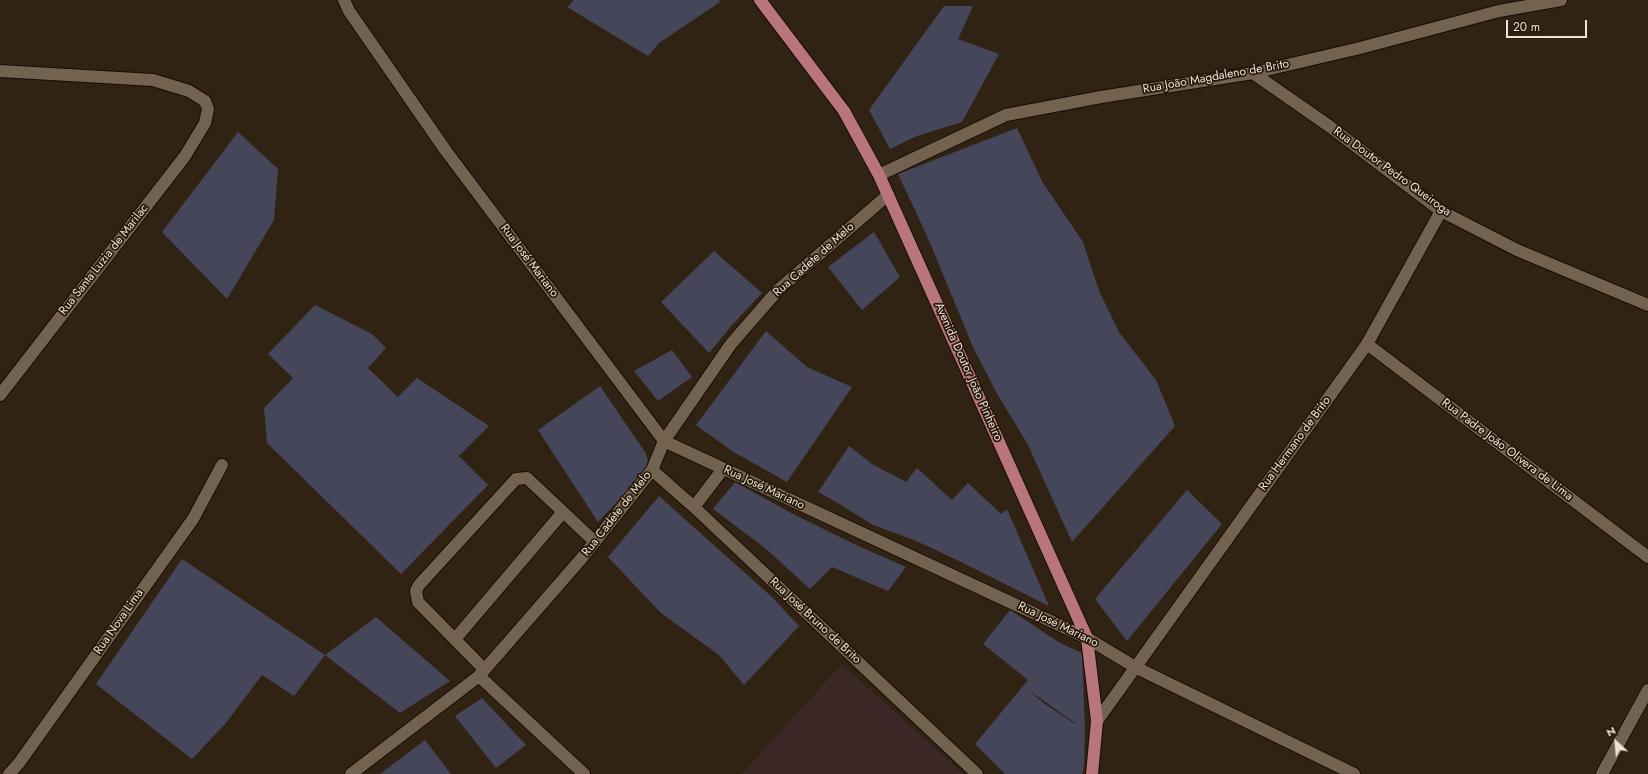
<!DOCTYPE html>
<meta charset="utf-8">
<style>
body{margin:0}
#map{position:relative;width:1648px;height:774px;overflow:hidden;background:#312313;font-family:Jost,sans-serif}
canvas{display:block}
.north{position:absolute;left:1596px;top:722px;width:40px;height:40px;-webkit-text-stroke:3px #271909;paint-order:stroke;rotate:334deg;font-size:11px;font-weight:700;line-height:16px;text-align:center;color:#ece2d8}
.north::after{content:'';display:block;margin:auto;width:14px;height:18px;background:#ece2d8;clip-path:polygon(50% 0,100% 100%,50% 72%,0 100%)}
.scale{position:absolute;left:1506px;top:20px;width:81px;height:18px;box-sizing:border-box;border:2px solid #ece2d8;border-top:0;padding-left:5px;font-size:12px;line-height:14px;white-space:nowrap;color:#ece2d8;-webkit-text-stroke:3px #271909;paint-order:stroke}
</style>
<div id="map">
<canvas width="1648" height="774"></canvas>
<div class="north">N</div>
<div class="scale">20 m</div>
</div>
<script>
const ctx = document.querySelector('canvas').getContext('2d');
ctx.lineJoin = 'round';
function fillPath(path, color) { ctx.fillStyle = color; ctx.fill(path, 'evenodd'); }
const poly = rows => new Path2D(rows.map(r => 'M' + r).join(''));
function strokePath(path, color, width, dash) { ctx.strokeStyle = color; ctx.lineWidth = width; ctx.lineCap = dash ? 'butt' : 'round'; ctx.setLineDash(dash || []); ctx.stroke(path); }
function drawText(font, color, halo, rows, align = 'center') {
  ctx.font = font + ' Jost,sans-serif'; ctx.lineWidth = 3.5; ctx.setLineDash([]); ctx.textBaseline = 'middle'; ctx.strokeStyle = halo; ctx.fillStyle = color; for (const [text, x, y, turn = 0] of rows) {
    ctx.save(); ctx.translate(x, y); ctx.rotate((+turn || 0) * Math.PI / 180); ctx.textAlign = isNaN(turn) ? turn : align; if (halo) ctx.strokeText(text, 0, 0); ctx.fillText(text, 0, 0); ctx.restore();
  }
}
fillPath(poly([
 [842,664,964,774,741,774]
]), '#3b2726');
fillPath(poly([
 [574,0,719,0,720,2,659,43,648,56,567,7],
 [944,6,973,6,958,39,999,54,962,122,917,136,890,149,869,110],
 [1017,128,1043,183,1083,242,1099,291,1119,332,1156,380,1175,426,1072,542,1027,443,996,392,973,347,928,238,898,174],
 [238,132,278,169,274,220,227,299,162,232],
 [874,232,900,277,862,310,828,267],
 [714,251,762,293,733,324,709,353,661,302],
 [315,305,372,334,386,348,368,368,398,397,417,378,489,426,459,456,488,485,401,574,267,443,264,408,293,378,268,354],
 [766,331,807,367,852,387,787,482,732,451,696,425],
 [672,350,692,377,658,401,634,371],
 [600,386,645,452,650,467,598,522,538,430],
 [849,446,872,464,906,482,917,468,952,500,968,483,1001,514,1007,509,1049,606,955,559,914,540,873,525,838,503,818,492],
 [735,482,793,514,854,544,906,567,888,591,832,567,810,589,765,548,713,509],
 [1187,490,1222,524,1127,641,1095,599],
 [659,496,772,597,799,626,744,685,719,655,661,613,608,557],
 [182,559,325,655,294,696,262,675,226,723,192,759,96,684],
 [1010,610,1060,643,1082,653,1085,730,1084,768,1082,774,1005,774,975,744,1028,680,983,644],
 [1027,689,1075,723,1075,724,1045,704],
 [376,617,450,681,400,713,325,655],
 [482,698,526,745,496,768,455,716],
 [425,740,451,774,380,774]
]), '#46465b');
const minor = poly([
 [344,0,349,11,446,151,664,441,1087,638,1135,667,1354,774],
 [0,71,153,80,189,91,205,101,208,109,205,123,185,156,0,395],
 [1253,73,1329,126,1441,211,1517,250,1648,305],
 [879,175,1006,115,1101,97,1253,73,1360,48,1499,11,1561,0],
 [1367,344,1648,557],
 [652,470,694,507,977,774],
 [694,507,723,469],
 [455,639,563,512],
 [484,669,418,602,416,591,419,585,516,479,527,478,595,542],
 [479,676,584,774],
 [1097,721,1367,344,1441,211],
 [9,774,19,763,193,519,222,465],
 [351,774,479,676,581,559,652,470,664,441,731,344,778,290,888,195],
 [1602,774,1648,690]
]);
const major = poly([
 [760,0,844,111,879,175,1087,638,1097,721,1092,774]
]);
strokePath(minor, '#180c01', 14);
strokePath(major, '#180c01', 14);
strokePath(minor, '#736250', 12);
strokePath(major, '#b9757c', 12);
drawText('12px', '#ece2d8', '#271909', [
 ["Rua João Magdaleno de Brito",1216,77,-10],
 ["Rua Doutor Pedro Queiroga",1392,172,36],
 ["Rua Santa Luzia de Marilac",104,260,-52],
 ["Rua Cadete de Melo",814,260,-42],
 ["Rua José Mariano",529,261,53],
 ["Avenida Doutor João Pinheiro",968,372,66],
 ["Rua Hermano de Brito",1295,444,-54],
 ["Rua Padre João Olivera de Lima",1507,450,37],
 ["Rua José Mariano",764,488,25],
 ["Rua Cadete de Melo",617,514,-52],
 ["Rua José Bruno de Brito",815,621,43],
 ["Rua Nova Lima",119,622,-55],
 ["Rua José Mariano",1058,625,26]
]);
</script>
